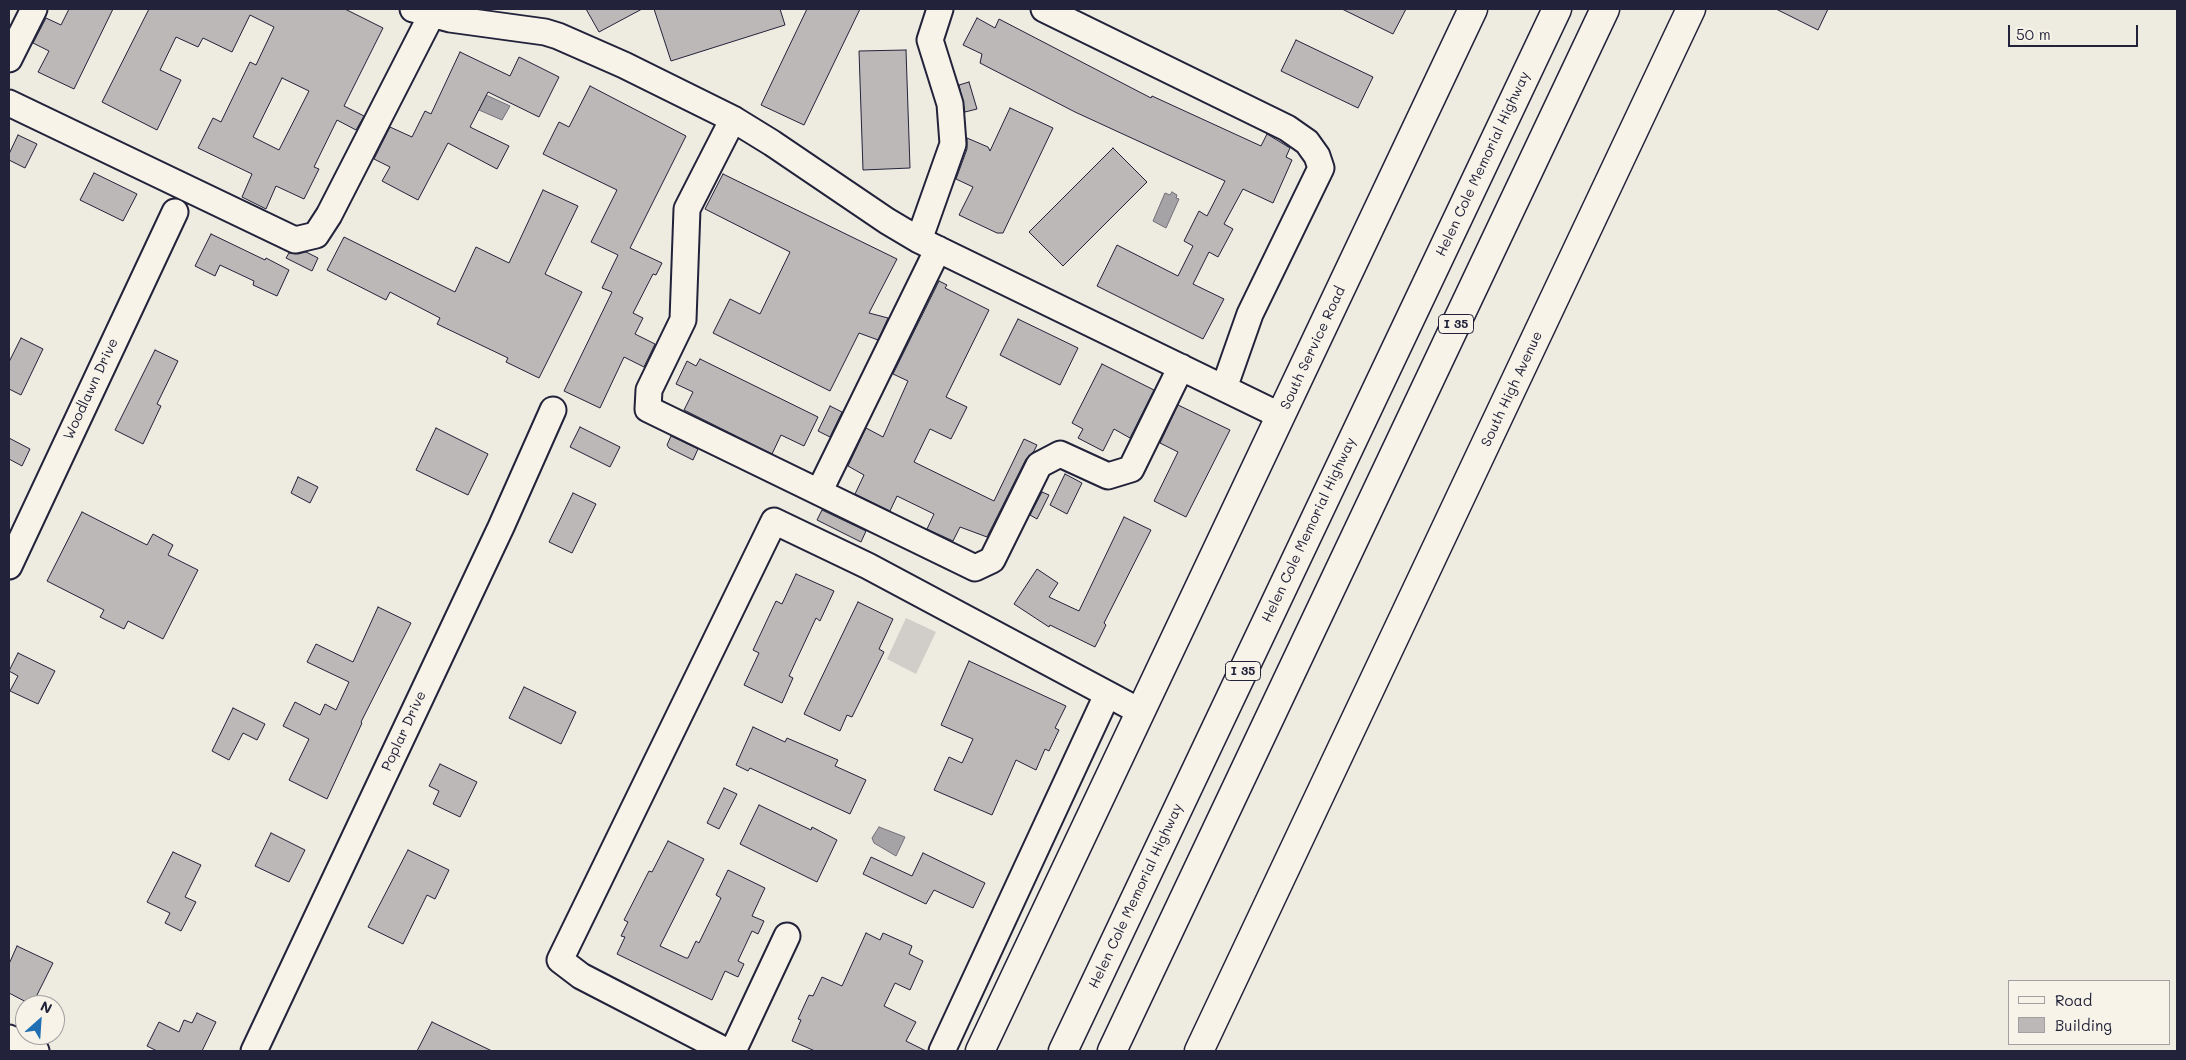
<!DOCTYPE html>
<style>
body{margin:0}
#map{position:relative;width:2186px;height:1060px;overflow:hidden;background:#eeebe1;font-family:Mali,sans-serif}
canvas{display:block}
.frame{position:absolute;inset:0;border:10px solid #22223b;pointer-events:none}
.legend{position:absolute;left:2008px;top:980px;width:162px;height:65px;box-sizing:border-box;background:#f7f3e8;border:1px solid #a29fa3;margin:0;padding:6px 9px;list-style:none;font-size:15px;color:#22223b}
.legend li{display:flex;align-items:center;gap:10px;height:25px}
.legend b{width:25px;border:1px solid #a29fa3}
.north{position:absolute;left:15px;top:995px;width:50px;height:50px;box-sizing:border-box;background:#f7f3e8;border:1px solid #a29fa3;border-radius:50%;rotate:26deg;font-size:14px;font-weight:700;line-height:20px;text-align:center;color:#22223b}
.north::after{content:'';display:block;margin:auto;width:18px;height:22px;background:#1f6fb2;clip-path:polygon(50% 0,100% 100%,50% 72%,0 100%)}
.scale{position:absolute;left:2008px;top:25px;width:130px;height:22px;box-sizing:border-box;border:2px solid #22223b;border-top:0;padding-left:6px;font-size:15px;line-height:18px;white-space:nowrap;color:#22223b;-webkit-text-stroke:4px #f7f3e8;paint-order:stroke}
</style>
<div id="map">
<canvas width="2186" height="1060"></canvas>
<div class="frame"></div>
<ul class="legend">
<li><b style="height:6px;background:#f7f3e8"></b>Road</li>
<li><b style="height:14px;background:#bbb8b7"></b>Building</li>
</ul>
<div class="north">N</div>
<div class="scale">50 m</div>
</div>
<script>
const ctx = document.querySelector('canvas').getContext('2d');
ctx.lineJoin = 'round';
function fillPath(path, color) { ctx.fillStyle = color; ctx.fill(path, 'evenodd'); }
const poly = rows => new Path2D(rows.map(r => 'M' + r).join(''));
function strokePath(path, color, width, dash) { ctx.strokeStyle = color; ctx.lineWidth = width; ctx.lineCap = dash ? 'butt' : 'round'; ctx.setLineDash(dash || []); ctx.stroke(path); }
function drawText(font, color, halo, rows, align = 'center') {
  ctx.font = font + ' Mali,sans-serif'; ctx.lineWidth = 4.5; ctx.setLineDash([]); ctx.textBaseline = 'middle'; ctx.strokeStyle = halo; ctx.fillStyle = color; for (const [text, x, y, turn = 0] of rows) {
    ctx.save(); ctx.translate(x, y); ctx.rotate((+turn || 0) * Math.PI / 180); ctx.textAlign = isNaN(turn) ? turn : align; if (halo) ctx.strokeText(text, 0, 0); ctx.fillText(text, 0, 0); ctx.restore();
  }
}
fillPath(poly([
 [906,618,936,632,916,674,887,659]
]), '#d1cdc9');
const water = poly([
 [486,95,510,106,502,120,479,110,486,95],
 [1172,192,1177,195,1176,198,1179,199,1166,228,1153,221,1165,193,1170,195,1172,192],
 [879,827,905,837,896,856,874,843,872,838,879,827]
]);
fillPath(water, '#a6a3a6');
strokePath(water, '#716f7b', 1);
const building = poly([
 [69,9,113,9,74,89,38,72,49,51,33,43,46,18,61,25,69,9],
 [149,9,345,9,383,28,344,106,364,116,356,130,337,120,314,167,319,169,304,199,276,186,266,209,242,197,252,174,198,148,213,118,221,122,250,62,256,65,274,27,250,15,232,52,203,38,198,47,176,37,160,70,181,80,157,130,102,102,149,9],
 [282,78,309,91,279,150,253,137,282,78],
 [586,9,642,9,599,32,586,9],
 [654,9,780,9,785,25,671,61,654,9],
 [807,9,860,9,804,125,761,105,807,9],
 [1342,9,1406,9,1393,34,1342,9],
 [1776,9,1828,9,1818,30,1776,9],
 [977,18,995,28,999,19,1151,98,1152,96,1261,146,1267,134,1290,148,1286,157,1292,160,1273,203,1243,189,1224,224,1233,229,1218,257,1209,252,1193,284,1224,299,1203,339,1097,286,1117,245,1178,276,1193,246,1184,241,1199,211,1207,216,1225,181,1075,112,980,63,982,54,963,45,977,18],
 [1296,40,1373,77,1358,108,1281,71,1296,40],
 [906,50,910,168,863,170,859,51,906,50],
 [460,52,510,76,519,57,559,77,539,117,488,92,470,127,509,146,497,169,448,143,418,200,382,181,390,167,374,159,390,127,412,137,425,111,431,114,460,52],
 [969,82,977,109,965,112,959,85,969,82],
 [590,86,686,136,630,248,662,263,656,275,653,274,633,313,643,318,635,334,655,344,644,367,624,357,600,408,564,391,612,292,602,288,618,255,591,242,617,190,543,154,559,122,569,127,590,86],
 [1010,108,1053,128,1003,233,997,233,959,215,973,187,956,179,967,149,967,138,988,147,990,151,1010,108],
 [18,135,37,144,25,168,9,160,9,154,18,135],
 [1113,148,1147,182,1063,266,1029,232,1113,148],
 [94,173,137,194,123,221,80,200,94,173],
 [723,174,897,259,869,313,888,318,878,340,859,333,830,391,713,333,730,299,760,314,790,252,705,209,723,174],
 [543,190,578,206,545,274,582,292,539,378,506,362,508,358,437,324,440,318,390,292,386,300,327,270,344,237,455,292,476,247,509,263,543,190],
 [211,234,265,260,266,258,289,270,277,296,253,285,254,281,220,265,215,276,195,266,211,234],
 [306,252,318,258,312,271,286,258,289,253,298,254,306,252],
 [939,281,947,285,945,288,989,310,946,397,967,407,951,439,930,429,914,462,994,501,1024,439,1037,445,1034,451,1026,459,987,537,960,527,953,541,927,529,934,514,897,496,890,511,855,494,864,475,848,466,866,428,883,437,908,381,893,374,939,281],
 [1018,319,1078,348,1060,385,1000,355,1018,319],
 [21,338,43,349,21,395,9,389,9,362,21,338],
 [155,350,178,361,157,404,161,406,143,444,115,430,155,350],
 [700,359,818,417,804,446,781,435,772,454,684,410,693,392,676,384,687,361,696,366,700,359],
 [1102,364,1154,390,1130,438,1114,429,1103,451,1078,438,1083,429,1072,423,1102,364],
 [1178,405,1230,430,1186,517,1154,501,1178,452,1160,443,1178,405],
 [830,406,842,412,830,437,818,431,830,406],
 [580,427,620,447,610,467,570,447,580,427],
 [436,428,488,454,468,495,416,470,436,428],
 [671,436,698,449,693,460,669,448,667,445,671,436],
 [9,438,30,449,22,466,9,459,9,438],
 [1065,474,1082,483,1067,514,1050,505,1065,474],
 [298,477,318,487,310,503,291,493,298,477],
 [1042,492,1049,495,1037,519,1030,515,1042,492],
 [573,493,596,504,572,553,549,542,573,493],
 [822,510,866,531,861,542,817,520,822,510],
 [82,512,147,545,153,534,173,545,168,555,198,570,163,639,128,621,124,629,100,617,104,610,47,581,82,512],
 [1124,517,1151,530,1104,623,1106,625,1095,647,1050,625,1049,627,1014,604,1037,569,1058,583,1049,597,1079,611,1124,517],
 [796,574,834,591,820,621,816,618,789,676,793,678,782,703,744,685,759,653,753,650,776,601,782,604,796,574],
 [858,602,893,619,879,649,884,652,852,717,847,715,840,731,804,714,858,602],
 [378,607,411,623,361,722,362,723,327,799,289,780,309,739,283,726,295,702,320,715,325,704,336,710,349,682,307,662,316,644,353,662,378,607],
 [18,653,55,671,38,704,10,691,18,676,9,671,18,653],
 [969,661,1066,706,1055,728,1059,730,1049,751,1045,749,1036,770,1016,760,992,815,934,790,949,757,962,763,973,739,941,725,969,661],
 [524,687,576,712,561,744,509,718,524,687],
 [233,708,265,724,257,740,243,733,229,760,212,751,233,708],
 [753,727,785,742,787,738,838,760,835,766,866,780,850,814,750,768,748,771,736,765,753,727],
 [440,764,477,782,460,817,433,804,439,791,429,786,440,764],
 [724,788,737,794,719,829,707,823,724,788],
 [759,805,811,830,812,827,837,840,817,882,740,844,759,805],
 [271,833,305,850,289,882,255,866,271,833],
 [668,841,704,859,660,946,686,958,688,958,696,941,699,943,721,898,716,895,728,870,765,888,752,916,764,921,758,934,752,931,738,961,744,964,738,977,725,971,712,1000,617,954,625,937,621,936,628,922,624,920,649,871,652,872,668,841],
 [408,850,449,870,435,899,427,895,403,944,368,927,408,850],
 [173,852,201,865,185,897,196,902,181,931,165,923,170,913,147,902,173,852],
 [923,853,985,883,973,908,934,890,926,904,863,874,871,857,912,876,923,853],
 [866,933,880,940,883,933,912,946,909,954,923,961,910,990,895,983,884,1006,916,1022,906,1041,926,1051,815,1051,792,1041,801,1020,798,1019,809,995,813,996,822,977,842,986,866,933],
 [17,946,53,963,32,1005,9,993,9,964,17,946],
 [197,1013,216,1022,202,1051,157,1051,147,1046,159,1022,179,1032,184,1020,192,1023,197,1013],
 [432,1022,492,1051,417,1051,432,1022]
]);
fillPath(building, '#bbb8b7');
strokePath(building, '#22223b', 1);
const minor = poly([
 [413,9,450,19,545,32,558,36,624,65,733,119,772,143,887,221,919,240,1281,416],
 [1044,9,1287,128,1307,142,1317,156,1321,168,1250,314,1224,388],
 [9,59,34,9],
 [9,103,295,240,316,235,329,215,432,14],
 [733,119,687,209,683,320,649,390,648,409,975,568,992,560,1039,465,1060,454,1108,476,1131,469,1181,367],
 [919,240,953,144,950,104,930,40,940,9],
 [819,492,938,249],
 [9,566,175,212],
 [9,1038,36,1051],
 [254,1051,501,527,553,410],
 [726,1051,581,976,560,960,774,521,868,566,1141,712],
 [733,1051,787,936],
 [942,1051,1107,695]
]);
const major = poly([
 [980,1051,1473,9],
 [1199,1051,1691,9]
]);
const highway = poly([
 [1063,1051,1557,9],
 [1112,1051,1605,9]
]);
strokePath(minor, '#22223b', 29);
strokePath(major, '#22223b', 31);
strokePath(highway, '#22223b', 31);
strokePath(minor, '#f7f3e8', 25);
strokePath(major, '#f7f3e8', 28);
strokePath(highway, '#f7f3e8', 28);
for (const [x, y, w] of [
 [1456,324,35],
 [1243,671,35]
]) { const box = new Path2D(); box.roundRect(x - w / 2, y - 9.5, w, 19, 4); ctx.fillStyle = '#f7f3e8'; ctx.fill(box); strokePath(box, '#22223b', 1); }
drawText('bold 12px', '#22223b', null, [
 ["I 35",1456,324],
 ["I 35",1243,671]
]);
drawText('14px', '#22223b', '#f7f3e8', [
 ["Helen Cole Memorial Highway",1483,164,-65],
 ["South Service Road",1313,348,-65],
 ["Woodlawn Drive",91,389,-65],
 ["South High Avenue",1512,389,-65],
 ["Helen Cole Memorial Highway",1309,530,-65],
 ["Poplar Drive",404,731,-65],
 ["Helen Cole Memorial Highway",1136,896,-65]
]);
</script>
